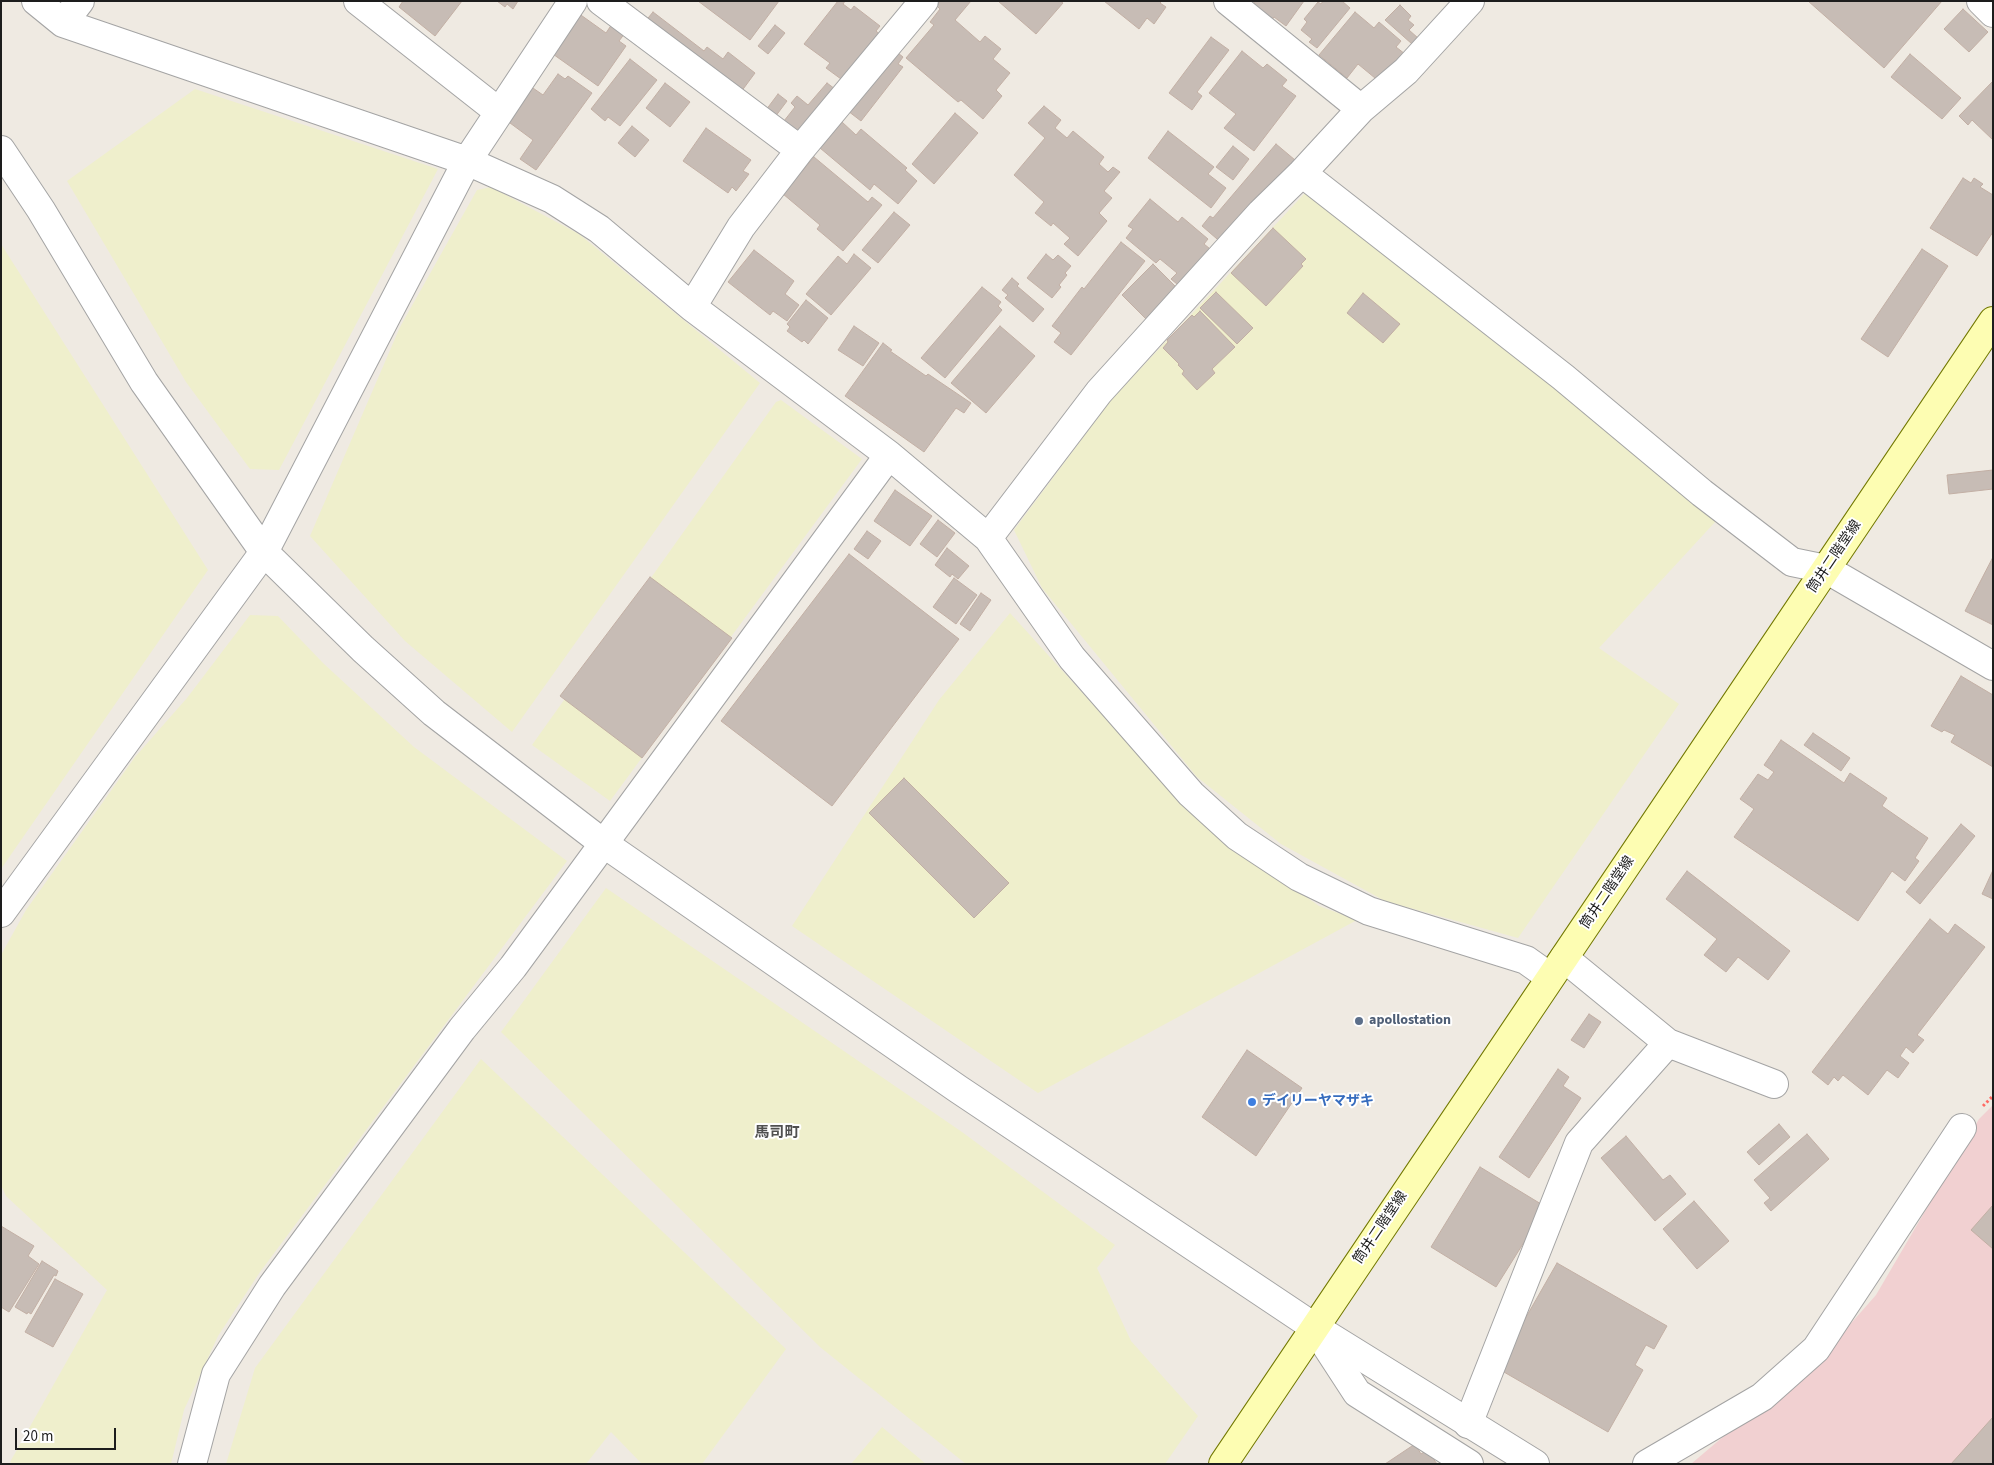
<!DOCTYPE html>
<meta charset="utf-8">
<style>
body{margin:0}
#map{position:relative;width:1994px;height:1465px;overflow:hidden;background:#efeae2;font-family:"Source Sans 3",sans-serif}
canvas{display:block}
.frame{position:absolute;inset:0;border:2px solid #1d1d1d;pointer-events:none}
.scale{position:absolute;left:15px;top:1428px;width:101px;height:22px;box-sizing:border-box;border:2px solid #1d1d1d;border-top:0;padding-left:6px;font-size:15px;line-height:18px;white-space:nowrap;color:#1d1d1d;-webkit-text-stroke:4px #fff;paint-order:stroke}
</style>
<div id="map">
<canvas width="1994" height="1465"></canvas>
<div class="frame"></div>
<div class="scale">20 m</div>
</div>
<script>
const ctx = document.querySelector('canvas').getContext('2d');
ctx.lineJoin = 'round';
function fillPath(path, color) { ctx.fillStyle = color; ctx.fill(path, 'evenodd'); }
const poly = rows => new Path2D(rows.map(r => 'M' + r).join(''));
function strokePath(path, color, width, dash) { ctx.strokeStyle = color; ctx.lineWidth = width; ctx.lineCap = dash ? 'butt' : 'round'; ctx.setLineDash(dash || []); ctx.stroke(path); }
function drawText(font, color, halo, rows, align = 'center') {
  ctx.font = font + ' "Source Sans 3","Noto Sans JP",sans-serif'; ctx.lineWidth = 4; ctx.setLineDash([]); ctx.textBaseline = 'middle'; ctx.strokeStyle = halo; ctx.fillStyle = color; for (const [text, x, y, turn = 0] of rows) {
    ctx.save(); ctx.translate(x, y); ctx.rotate((+turn || 0) * Math.PI / 180); ctx.textAlign = isNaN(turn) ? turn : align; if (halo) ctx.strokeText(text, 0, 0); ctx.fillText(text, 0, 0); ctx.restore();
  }
}
fillPath(poly([
 [1993,1105,1993,1464,1691,1464,1737,1425,1808,1372,1876,1295,1979,1119]
]), '#f1d0d1');
fillPath(poly([
 [195,89,438,169,279,470,250,469,186,382,67,181],
 [491,187,579,234,760,383,512,732,405,641,310,536,400,327,477,190],
 [1306,192,1554,377,1716,521,1599,648,1679,704,1518,938,1385,901,1281,844,1197,777,1042,588,1014,530,1111,400],
 [1,244,208,570,1,869],
 [781,400,862,459,610,801,532,745,776,402],
 [1010,613,1194,816,1319,906,1357,920,1038,1093,792,926,939,700],
 [250,615,278,616,323,663,414,747,567,861,260,1272,218,1336,184,1410,171,1464,13,1464,10,1462,107,1290,6,1196,1,1185,1,955,26,910,135,757,187,698],
 [606,888,962,1132,1115,1245,1097,1268,1131,1341,1198,1416,1165,1464,966,1464,820,1347,501,1032],
 [481,1059,786,1349,702,1464,642,1464,611,1432,586,1464,226,1464,255,1368],
 [882,1427,926,1464,851,1464]
]), '#efefcc');
const building = poly([
 [403,1,462,1,435,36,399,7,403,1],
 [497,1,518,1,513,9,507,4,505,7,497,1],
 [698,1,779,1,750,40,698,1],
 [838,1,845,1,843,4,851,10,854,6,880,26,876,31,884,38,852,79,846,73,841,79,826,68,830,63,804,44,838,1],
 [940,1,971,1,955,20,980,42,985,36,1001,49,993,59,1010,73,996,90,1002,96,983,119,961,100,958,102,906,58,934,25,930,22,940,9,937,6,940,1],
 [998,1,1060,1,1063,3,1036,34,998,1],
 [1104,1,1162,1,1160,3,1166,7,1154,24,1147,18,1139,29,1104,1],
 [1252,1,1304,1,1286,26,1274,17,1270,23,1251,8,1255,3,1252,1],
 [1323,1,1342,1,1350,8,1317,48,1309,42,1312,39,1301,30,1307,22,1304,19,1318,2,1321,4,1323,1],
 [1808,1,1942,1,1884,68,1808,1],
 [1400,5,1411,16,1408,20,1414,25,1409,30,1418,38,1412,44,1385,20,1400,5],
 [1963,9,1988,32,1969,52,1944,29,1963,9],
 [653,12,704,51,707,47,723,59,728,52,755,73,738,96,644,23,653,12],
 [1355,12,1374,28,1379,22,1401,41,1396,47,1405,54,1381,83,1358,64,1347,78,1319,55,1355,12],
 [578,13,606,33,612,24,625,33,619,41,626,46,598,86,550,52,578,13],
 [775,25,785,33,768,54,758,46,775,25],
 [1211,37,1229,50,1197,92,1202,96,1192,110,1169,93,1211,37],
 [1242,51,1263,68,1267,64,1287,80,1282,86,1296,96,1254,151,1224,128,1236,114,1209,93,1242,51],
 [898,53,903,57,898,64,903,67,861,121,848,111,884,67,886,69,898,53],
 [1910,54,1961,98,1942,119,1891,77,1910,54],
 [630,59,657,80,620,126,608,117,605,121,591,109,630,59],
 [558,74,565,79,568,76,592,93,536,170,520,159,533,140,506,120,530,86,543,95,558,74],
 [1993,81,1993,140,1972,120,1968,125,1959,116,1993,81],
 [665,83,690,102,670,127,646,108,665,83],
 [827,83,835,89,799,141,780,126,795,107,791,103,797,96,808,105,827,83],
 [778,94,787,101,772,121,763,114,778,94],
 [1044,106,1061,120,1055,128,1067,138,1073,131,1104,157,1099,164,1108,172,1113,167,1120,172,1104,191,1112,198,1099,213,1107,221,1078,256,1064,244,1070,238,1053,223,1051,226,1035,213,1044,202,1014,175,1045,138,1028,123,1044,106],
 [955,113,978,133,934,184,912,164,955,113],
 [842,122,856,135,861,129,907,168,905,170,917,181,898,204,874,184,870,190,820,148,842,122],
 [632,126,649,140,635,157,618,143,632,126],
 [706,128,751,160,743,171,749,174,736,191,732,187,728,193,683,161,706,128],
 [1168,131,1214,167,1208,174,1226,188,1211,208,1148,158,1168,131],
 [1276,144,1295,160,1224,245,1202,226,1210,216,1213,218,1276,144],
 [1233,146,1249,159,1233,180,1216,167,1233,146],
 [814,157,868,202,872,197,882,205,843,251,817,229,820,225,783,194,814,157],
 [1963,178,1971,183,1974,178,1983,184,1980,187,1993,195,1993,232,1977,256,1930,228,1963,178],
 [1150,199,1178,222,1182,217,1208,239,1204,244,1215,253,1184,290,1171,279,1177,273,1160,259,1156,263,1126,238,1133,229,1128,226,1150,199],
 [894,212,910,225,878,263,862,250,894,212],
 [1273,228,1306,259,1301,264,1303,266,1266,306,1231,273,1273,228],
 [1121,242,1145,261,1071,355,1054,342,1061,333,1052,326,1082,287,1084,289,1121,242],
 [1922,249,1948,266,1888,357,1861,339,1922,249],
 [754,250,794,281,785,294,799,305,787,321,773,311,770,315,728,282,754,250],
 [854,254,871,268,831,315,806,294,838,256,847,264,854,254],
 [1046,254,1053,260,1058,255,1071,266,1065,273,1067,275,1059,285,1061,287,1052,298,1027,278,1046,254],
 [1153,264,1179,290,1148,321,1122,295,1153,264],
 [1012,278,1019,284,1017,286,1044,309,1033,322,1005,298,1008,295,1002,290,1012,278],
 [982,287,1001,302,998,306,1002,310,945,378,921,358,982,287],
 [1216,292,1253,328,1237,344,1200,308,1216,292],
 [1363,293,1400,324,1383,343,1347,313,1363,293],
 [806,300,828,318,808,344,804,340,802,342,787,331,790,327,787,324,806,300],
 [1200,311,1235,347,1212,369,1215,373,1197,390,1182,374,1184,371,1178,365,1179,364,1163,348,1168,342,1167,340,1192,315,1194,317,1200,311],
 [854,326,879,343,863,366,838,350,854,326],
 [1000,326,1035,356,986,413,951,383,1000,326],
 [883,343,892,350,890,351,926,376,928,374,971,403,964,413,956,408,924,452,845,396,883,343],
 [1993,470,1993,489,1949,494,1947,475,1993,470],
 [895,490,932,516,910,546,874,521,895,490],
 [938,520,955,533,937,557,920,544,938,520],
 [867,531,881,541,868,559,854,549,867,531],
 [947,548,969,566,958,579,952,574,950,577,935,565,947,548],
 [849,554,959,639,832,806,721,721,849,554],
 [1993,557,1993,625,1965,611,1993,557],
 [650,577,732,638,642,758,560,696,650,577],
 [954,578,977,595,956,624,933,607,954,578],
 [981,593,991,600,970,631,960,624,981,593],
 [1961,676,1993,695,1993,767,1951,742,1955,735,1944,730,1942,732,1931,726,1961,676],
 [1813,733,1850,758,1841,771,1804,745,1813,733],
 [1781,740,1844,783,1850,773,1887,798,1882,806,1928,838,1915,858,1919,861,1905,881,1892,871,1858,921,1734,837,1754,809,1740,799,1758,774,1768,780,1774,772,1764,765,1781,740],
 [904,778,1009,883,974,918,869,813,904,778],
 [1961,824,1975,836,1920,904,1906,892,1961,824],
 [1993,870,1993,899,1982,894,1993,870],
 [1687,871,1790,951,1768,980,1738,957,1726,972,1704,955,1717,939,1666,899,1687,871],
 [1930,919,1948,934,1955,924,1985,947,1917,1035,1924,1040,1913,1053,1906,1047,1900,1056,1909,1063,1898,1078,1887,1070,1868,1095,1843,1075,1838,1081,1834,1077,1828,1085,1812,1072,1930,919],
 [1589,1014,1601,1022,1584,1048,1571,1040,1589,1014],
 [1247,1050,1302,1088,1256,1156,1202,1117,1247,1050],
 [1558,1069,1569,1077,1563,1086,1581,1098,1529,1178,1499,1157,1558,1069],
 [1779,1124,1790,1137,1759,1165,1747,1152,1779,1124],
 [1807,1134,1829,1159,1771,1211,1764,1203,1770,1198,1754,1180,1807,1134],
 [1626,1136,1663,1180,1670,1175,1686,1194,1655,1221,1601,1158,1626,1136],
 [1480,1167,1546,1207,1496,1287,1431,1247,1480,1167],
 [1694,1201,1729,1241,1697,1269,1663,1229,1694,1201],
 [1993,1205,1993,1249,1971,1230,1993,1205],
 [1,1226,34,1246,28,1256,39,1264,9,1312,1,1307,1,1226],
 [42,1261,58,1271,56,1276,54,1275,31,1314,28,1312,27,1314,15,1307,42,1261],
 [1557,1263,1667,1326,1654,1349,1646,1345,1635,1365,1643,1370,1608,1432,1497,1368,1557,1263],
 [55,1279,83,1294,53,1347,25,1332,55,1279],
 [1993,1417,1993,1464,1951,1464,1993,1417],
 [1415,1444,1421,1454,1427,1450,1437,1464,1385,1464,1415,1444]
]);
fillPath(building, '#c7bcb5');
strokePath(building, '#c2afa4', 1);
const minor = poly([
 [36,1,63,23,467,161,552,199,599,229,692,307,889,455,988,538,1072,658,1191,794,1237,836,1299,877,1369,911,1526,960,1550,977],
 [358,1,499,112],
 [601,1,800,150],
 [1228,1,1361,109],
 [1981,1,1993,13],
 [63,23,80,1],
 [1302,173,1563,377,1702,493,1792,562,1826,569,1993,666],
 [692,307,741,227,800,150,924,1],
 [988,538,1099,392,1261,213,1302,173,1361,109,1406,71,1470,1],
 [1,913,264,552,467,161,573,1],
 [1564,958,1668,1043,1774,1084],
 [1314,1327,1357,1393,1469,1464],
 [1468,1424,1579,1143,1668,1043],
 [192,1464,216,1374,272,1286,462,1029,513,967,889,455],
 [1647,1464,1762,1397,1816,1349,1962,1128]
]);
const tertiary = poly([
 [1,150,41,210,144,382,264,552,363,649,434,713,603,843,958,1089,1314,1327,1535,1464]
]);
const secondary = poly([
 [1223,1464,1993,321]
]);
strokePath(minor, '#a4a4a4', 30);
strokePath(tertiary, '#a4a4a4', 30);
strokePath(secondary, '#727800', 30);
strokePath(poly([
 [1983,1106,1993,1096]
]), '#ff6a63', 3, [2.5, 2.5]);
strokePath(minor, '#fff', 28);
strokePath(tertiary, '#fff', 28);
strokePath(secondary, '#fdfdb2', 28);
for (const [x, y, r, color] of [
 [1359,1021,5,"#5c6f8a"],
 [1252,1102,5,"#3f7fe0"]
]) { const dot = new Path2D(); dot.arc(x, y, r, 0, 2 * Math.PI); ctx.fillStyle = color; ctx.fill(dot); strokePath(dot, '#fff', 2); }
drawText('14px', '#1d1d1d', '#fff', [
 ["筒井二階堂線",1835,557,-56],
 ["筒井二階堂線",1608,893,-56],
 ["筒井二階堂線",1381,1228,-56]
]);
drawText('bold 14px', '#4e5e75', '#fff', [
 ["apollostation",1369,1021]
], 'left');
drawText('bold 14px', '#366cbe', '#fff', [
 ["デイリーヤマザキ",1262,1102]
], 'left');
drawText('bold 15px', '#505050', '#fff', [
 ["馬司町",777,1134]
]);
</script>
